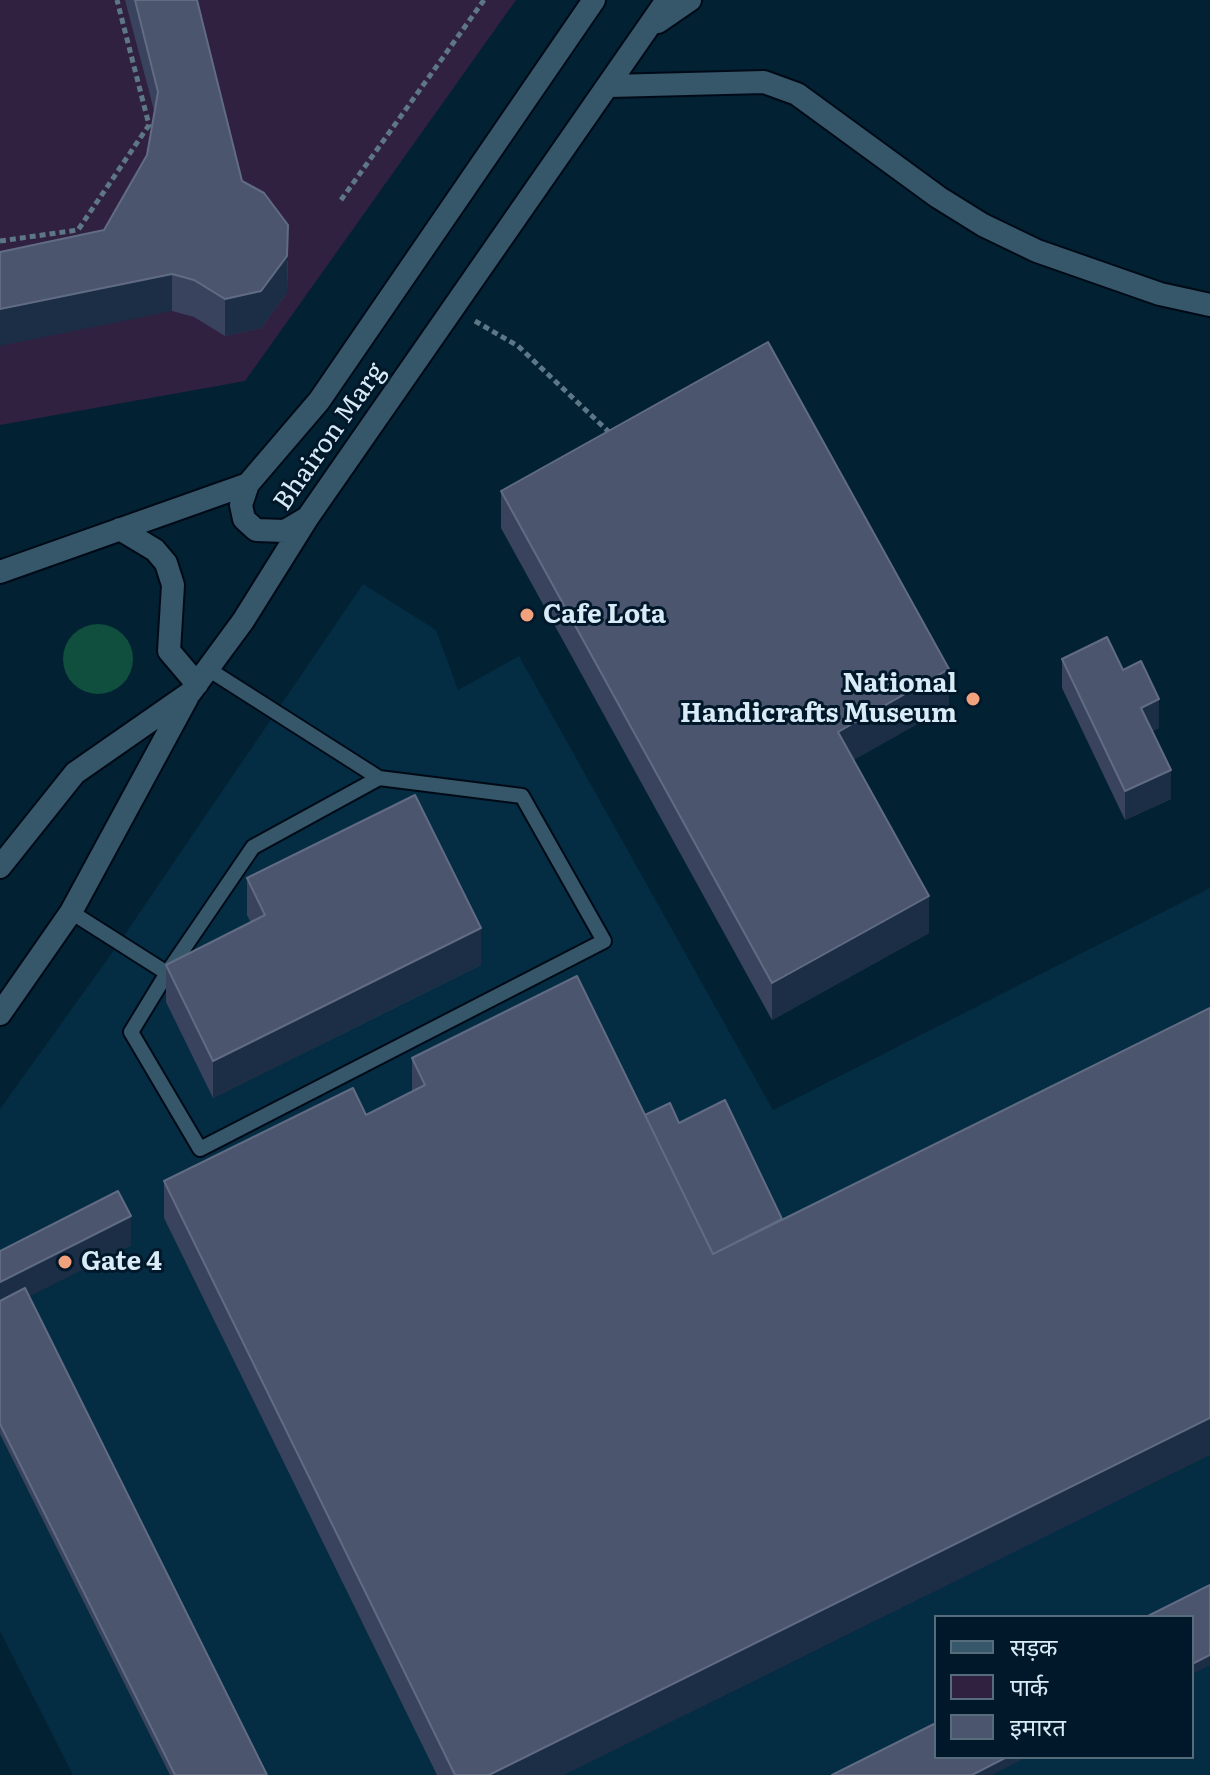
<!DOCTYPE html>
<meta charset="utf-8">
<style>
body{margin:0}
#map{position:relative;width:1210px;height:1775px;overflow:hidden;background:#022233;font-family:Literata,"Noto Sans Devanagari",serif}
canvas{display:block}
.legend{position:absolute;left:934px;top:1615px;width:260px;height:144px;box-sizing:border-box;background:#001829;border:2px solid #576c7b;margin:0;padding:10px 14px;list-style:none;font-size:24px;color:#d9ebf7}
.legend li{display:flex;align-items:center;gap:16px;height:40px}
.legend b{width:40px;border:2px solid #576c7b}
</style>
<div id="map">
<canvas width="1210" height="1775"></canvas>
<ul class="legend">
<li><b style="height:10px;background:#36566a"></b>सड़क</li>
<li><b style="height:22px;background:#2f213f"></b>पार्क</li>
<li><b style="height:22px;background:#4b556e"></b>इमारत</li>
</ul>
</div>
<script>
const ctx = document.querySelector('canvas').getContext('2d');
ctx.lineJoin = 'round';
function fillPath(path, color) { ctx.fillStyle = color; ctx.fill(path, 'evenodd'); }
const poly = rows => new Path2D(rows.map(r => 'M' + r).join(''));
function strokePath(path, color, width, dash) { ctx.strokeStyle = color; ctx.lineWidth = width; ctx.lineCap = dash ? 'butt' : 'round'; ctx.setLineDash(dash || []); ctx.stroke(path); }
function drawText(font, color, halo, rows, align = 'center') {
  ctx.font = font + ' Literata,serif'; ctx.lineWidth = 6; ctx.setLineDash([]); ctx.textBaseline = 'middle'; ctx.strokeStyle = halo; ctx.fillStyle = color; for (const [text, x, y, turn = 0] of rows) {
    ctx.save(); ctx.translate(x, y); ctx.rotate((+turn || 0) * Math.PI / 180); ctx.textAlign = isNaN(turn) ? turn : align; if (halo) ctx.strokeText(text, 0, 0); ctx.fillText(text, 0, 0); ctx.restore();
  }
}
fillPath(poly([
 [363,584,436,630,458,690,519,656,773,1110,1210,888,1210,1775,73,1775,0,1631,0,1109,119,943],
 [936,1617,1192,1617,1192,1757,936,1757]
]), '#042c42');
fillPath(poly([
 [0,0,516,0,245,381,0,425]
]), '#2f213f');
fillPath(poly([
 '63 659a35 35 0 1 1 70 0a35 35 0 1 1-70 0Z'
]), '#104e3d');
const service = poly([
 [71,912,167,973,253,847,379,778,208,669],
 [167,973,131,1032,200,1149,604,941,522,796,379,778]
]);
const secondary = poly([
 [658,22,690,0],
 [610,86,764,82,797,94,938,197,983,225,1037,251,1160,294,1210,305],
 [248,484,241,505,244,519,256,530,285,531,307,518],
 [120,529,155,550,166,563,173,585,169,651,197,684],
 [0,572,248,484,319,401,594,0],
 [0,867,75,773,190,693,243,621,308,517,667,0],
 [0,1014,71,912,187,698]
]);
strokePath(service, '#000a17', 18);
strokePath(secondary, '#000a17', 26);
strokePath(poly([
 [341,200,484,0],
 [0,241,78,230,149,125,117,0],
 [475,321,518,346,611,434]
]), '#5d7786', 5, [6, 4]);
strokePath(service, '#36566a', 14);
strokePath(secondary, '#36566a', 22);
fillPath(poly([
 [125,0,197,0,242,181,288,262,287,293,261,328,225,336,194,317,172,311,104,230,147,155,155,114],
 [501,491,949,706,853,760,929,933,772,1020,501,528],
 [1062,659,1159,728,1152,731,1171,799,1125,820,1062,688],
 [247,878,481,965,213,1098,166,1002,166,965,251,923,247,915],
 [577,976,564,1775,437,1775,164,1218,164,1181,366,1115,412,1092,412,1058],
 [131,1245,29,1296,267,1775,170,1775,0,1434,0,1251]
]), '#3a435e');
fillPath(poly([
 [288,225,287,293,261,328,225,336,225,299],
 [172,274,172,311,0,346,0,309],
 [949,669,949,706,838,769,838,732],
 [1159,699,1159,728,1141,737,1141,708],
 [1171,770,1171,799,1125,820,1125,791],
 [929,896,929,933,772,1020,772,983],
 [481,928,481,965,213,1098,213,1061],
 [131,1216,131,1245,0,1311,0,1282],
 [1210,1418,1210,1455,564,1775,489,1775],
 [1210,1655,1210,1665,1192,1674,1192,1664],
 [1007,1757,1027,1757,992,1775,972,1775]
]), '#1c2e46');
const building = poly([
 [135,0,197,0,242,181,264,193,288,225,287,256,261,291,225,299,194,280,172,274,0,309,0,252,104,230,147,155,158,92,135,0],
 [768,342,949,669,838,732,929,896,772,983,501,491,768,342],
 [1107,637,1123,670,1141,661,1159,699,1141,708,1171,770,1125,791,1062,659,1107,637],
 [415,795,481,928,213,1061,166,965,265,915,247,878,415,795],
 [577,976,713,1254,1210,1008,1210,1418,489,1775,455,1775,164,1181,353,1088,366,1115,425,1085,412,1058,577,976],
 [725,1100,782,1219,713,1254,645,1115,670,1103,679,1123,725,1100],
 [118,1191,131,1216,0,1282,0,1251,118,1191],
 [25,1288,267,1775,175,1775,0,1424,0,1301,25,1288],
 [1210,1585,1210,1655,1192,1664,1192,1617,1146,1617,1210,1585],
 [936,1723,936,1757,1007,1757,972,1775,832,1775,936,1723]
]);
fillPath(building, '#4b556e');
strokePath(building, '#616c84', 2);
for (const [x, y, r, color] of [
 [527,615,8,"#f1a17c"],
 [973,699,8,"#f1a17c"],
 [65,1262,8,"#f1a17c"]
]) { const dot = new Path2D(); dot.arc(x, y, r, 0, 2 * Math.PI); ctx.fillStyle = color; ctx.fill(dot); strokePath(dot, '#001829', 3); }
drawText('26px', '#d9ebf7', '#001829', [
 ["Bhairon Marg",330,437,-55]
]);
drawText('bold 26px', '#d9ebf7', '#001829', [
 ["Cafe Lota",543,615],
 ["National",957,684,"right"],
 ["Handicrafts Museum",957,714,"right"],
 ["Gate 4",81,1262]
], 'left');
</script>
